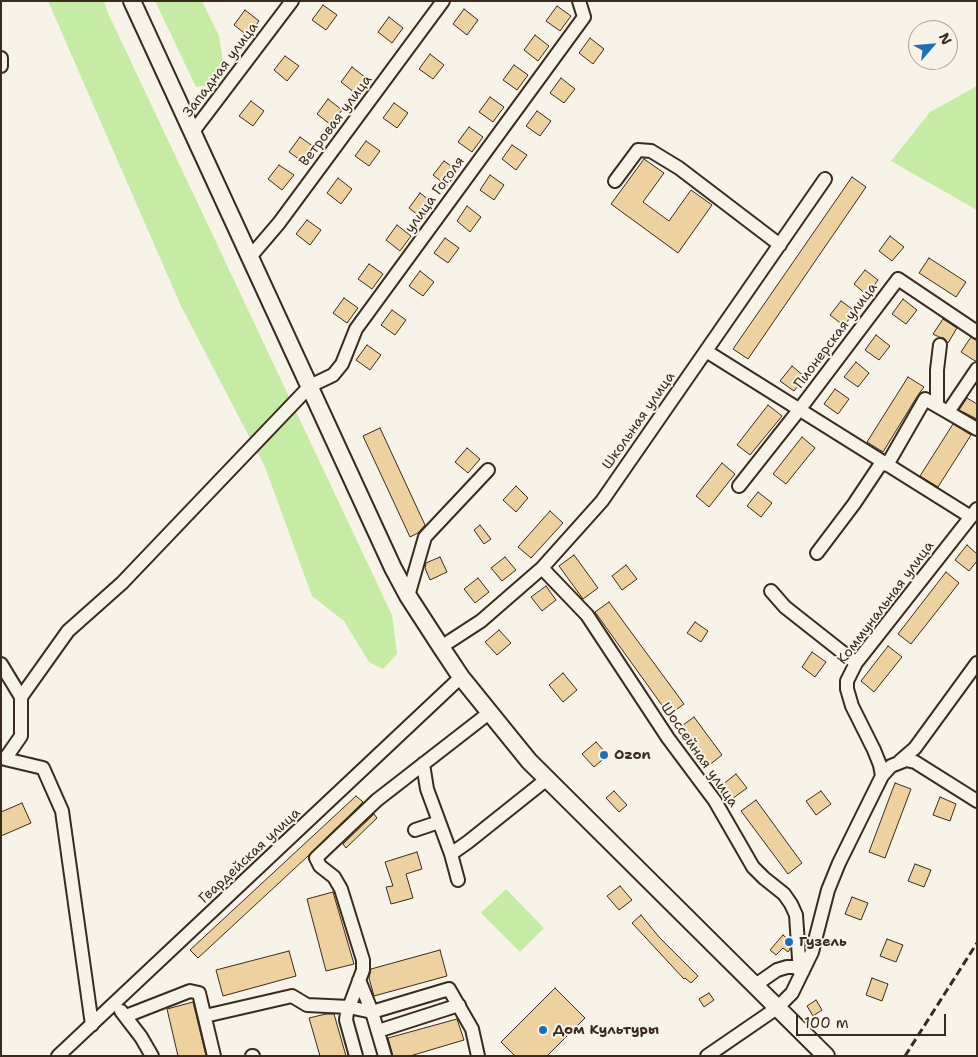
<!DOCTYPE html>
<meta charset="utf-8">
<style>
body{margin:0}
#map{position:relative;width:978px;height:1057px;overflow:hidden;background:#f7f3e8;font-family:"Shantell Sans",sans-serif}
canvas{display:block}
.frame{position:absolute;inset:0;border:2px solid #3b2a1e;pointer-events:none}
.north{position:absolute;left:908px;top:20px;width:50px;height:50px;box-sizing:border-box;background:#f7f3e8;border:1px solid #aca397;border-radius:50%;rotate:63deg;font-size:14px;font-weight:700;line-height:20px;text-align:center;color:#3b2a1e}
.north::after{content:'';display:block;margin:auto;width:18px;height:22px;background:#1f6fb2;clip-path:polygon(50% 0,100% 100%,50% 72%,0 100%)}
.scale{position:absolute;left:796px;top:1014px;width:150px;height:22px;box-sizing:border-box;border:2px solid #3b2a1e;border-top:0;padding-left:6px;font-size:15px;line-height:18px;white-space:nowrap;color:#3b2a1e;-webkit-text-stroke:4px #f7f3e8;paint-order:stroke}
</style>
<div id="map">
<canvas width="978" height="1057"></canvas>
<div class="frame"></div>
<div class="north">N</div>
<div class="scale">100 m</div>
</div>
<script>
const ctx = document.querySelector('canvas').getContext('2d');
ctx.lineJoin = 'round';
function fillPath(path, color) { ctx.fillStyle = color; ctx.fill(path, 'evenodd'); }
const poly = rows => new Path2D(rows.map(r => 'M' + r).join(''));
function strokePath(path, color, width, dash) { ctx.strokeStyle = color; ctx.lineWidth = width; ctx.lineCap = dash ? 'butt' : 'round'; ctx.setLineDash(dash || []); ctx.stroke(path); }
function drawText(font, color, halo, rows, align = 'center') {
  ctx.font = font + ' "Shantell Sans",sans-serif'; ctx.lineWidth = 4; ctx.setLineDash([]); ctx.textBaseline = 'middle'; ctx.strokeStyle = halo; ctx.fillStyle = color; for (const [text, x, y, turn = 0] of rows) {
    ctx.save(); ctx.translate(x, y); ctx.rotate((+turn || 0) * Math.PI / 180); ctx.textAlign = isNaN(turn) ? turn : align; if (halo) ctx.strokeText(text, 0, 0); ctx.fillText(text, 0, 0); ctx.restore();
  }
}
fillPath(poly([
 [48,1,104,1,107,11,392,615,397,654,383,669,369,662,344,621,312,596,265,467,181,306],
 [155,1,202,1,219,36,223,61,209,85,196,87],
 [977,86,977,210,891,161,930,112],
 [506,889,544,928,520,952,481,913]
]), '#c5eba5');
const building = poly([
 [323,5,337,15,326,30,312,20,323,5],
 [557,6,571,16,560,31,546,21,557,6],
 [464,9,478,20,467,35,453,24,464,9],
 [245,10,259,21,248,36,234,25,245,10],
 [389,17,403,28,392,43,378,32,389,17],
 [535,35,549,46,538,61,524,50,535,35],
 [590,38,604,49,593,64,579,53,590,38],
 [430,54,444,65,433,79,419,69,430,54],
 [285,56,299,66,287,81,274,70,285,56],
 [514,65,528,75,517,90,503,80,514,65],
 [352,67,366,78,355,93,341,82,352,67],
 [561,78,575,89,564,103,550,93,561,78],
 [490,97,504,107,493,122,479,112,490,97],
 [328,99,342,110,331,125,317,114,328,99],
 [251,101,264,111,253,126,239,116,251,101],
 [394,103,408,113,397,128,383,118,394,103],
 [537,111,551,121,540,136,526,126,537,111],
 [469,127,483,137,472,152,458,142,469,127],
 [300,137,314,147,303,162,289,152,300,137],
 [366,141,380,151,369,166,355,156,366,141],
 [512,145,527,155,516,170,502,159,512,145],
 [644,159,664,173,643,202,669,221,691,190,712,205,678,253,611,204,644,159],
 [444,161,458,171,447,186,433,175,444,161],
 [279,165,294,175,282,190,268,179,279,165],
 [490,175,504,185,494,200,480,190,490,175],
 [852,177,866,187,748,359,733,349,852,177],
 [338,178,352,189,341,204,327,193,338,178],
 [420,193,434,204,423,219,409,208,420,193],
 [467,206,481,217,470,232,457,221,467,206],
 [307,220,321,230,310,245,296,234,307,220],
 [397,225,411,236,400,251,386,240,397,225],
 [890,236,904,247,892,261,879,251,890,236],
 [445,238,459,248,448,263,434,253,445,238],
 [929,258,966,282,956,297,919,273,929,258],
 [369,264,383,274,372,289,358,279,369,264],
 [865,270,878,280,867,295,854,284,865,270],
 [420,271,434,282,423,296,409,286,420,271],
 [344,298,358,308,347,323,333,313,344,298],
 [903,299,917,310,906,324,892,314,903,299],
 [841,301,855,311,844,326,830,315,841,301],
 [392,310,406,320,395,335,381,325,392,310],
 [943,319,957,328,948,343,944,338,939,337,933,334,943,319],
 [876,335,890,346,879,360,865,350,876,335],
 [971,337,977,341,977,361,975,361,961,352,971,337],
 [367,345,381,355,370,370,356,360,367,345],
 [856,362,869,373,858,387,844,377,856,362],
 [792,366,805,377,794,391,780,381,792,366],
 [908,377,924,387,918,395,883,452,867,442,908,377],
 [835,389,849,399,838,414,824,404,835,389],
 [967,398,977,404,977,419,959,410,967,398],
 [768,405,782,416,750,455,737,445,768,405],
 [953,424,971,435,938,487,920,476,953,424],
 [380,428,425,525,418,533,410,537,363,436,380,428],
 [802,437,815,448,786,484,773,474,802,437],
 [467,448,480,459,468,473,455,462,467,448],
 [722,463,735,474,709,507,696,496,722,463],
 [516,486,528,498,516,512,503,500,516,486],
 [758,492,772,503,761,517,747,506,758,492],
 [550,511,563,523,531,558,518,547,550,511],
 [480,525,491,539,484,544,474,530,480,525],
 [967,545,977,554,977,561,969,571,955,560,967,545],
 [574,555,598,588,583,599,559,566,574,555],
 [440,557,447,572,430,580,425,568,426,563,440,557],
 [505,557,516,570,502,581,491,568,505,557],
 [626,565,637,579,622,590,612,576,626,565],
 [946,572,959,583,911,644,898,634,946,572],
 [478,578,489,592,475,603,464,589,478,578],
 [546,586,556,600,542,611,531,597,546,586],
 [609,602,684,704,669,715,595,612,609,602],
 [695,622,708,631,701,642,687,633,695,622],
 [499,630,511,643,497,655,485,642,499,630],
 [888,646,902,657,874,692,861,681,888,646],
 [812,652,826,662,815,677,802,667,812,652],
 [563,673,577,690,563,702,549,685,563,673],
 [694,717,722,755,708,766,679,728,694,717],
 [596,742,608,755,594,767,582,754,596,742],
 [736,774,747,788,732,799,722,785,736,774],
 [895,783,911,789,885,858,869,852,895,783],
 [614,791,627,805,619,812,606,798,614,791],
 [821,791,831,804,816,815,806,801,821,791],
 [356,796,363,802,308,856,198,958,190,950,356,796],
 [940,797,956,804,950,821,933,815,940,797],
 [756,800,802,863,788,874,741,811,756,800],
 [22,803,31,823,1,836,1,812,22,803],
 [374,814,377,818,346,848,343,844,374,814],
 [417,852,422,869,406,874,413,898,391,904,386,887,393,886,385,862,417,852],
 [915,864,931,870,924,887,908,881,915,864],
 [620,886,632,900,619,910,607,896,620,886],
 [333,892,354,964,326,971,307,899,333,892],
 [852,897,868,903,861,920,845,914,852,897],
 [641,915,659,937,698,976,691,983,685,978,684,979,632,923,641,915],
 [783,935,790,941,790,949,788,952,783,948,776,955,770,950,783,935],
 [887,939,903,945,896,962,880,956,887,939],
 [440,950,447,976,374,996,369,978,371,969,440,950],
 [289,951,296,976,223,996,216,970,289,951],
 [872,978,888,984,882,1001,866,995,872,978],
 [555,988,585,1018,547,1056,515,1056,501,1042,555,988],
 [709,993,714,1000,704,1007,699,999,709,993],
 [816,1000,822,1010,813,1016,807,1006,816,1000],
 [193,1002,206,1056,178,1056,167,1009,193,1002],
 [326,1014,334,1014,346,1056,320,1056,309,1018,326,1014],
 [457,1019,464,1040,410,1056,393,1056,388,1038,457,1019]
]);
fillPath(building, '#edd1a1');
strokePath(building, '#3b2a1e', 1);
const minor = poly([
 [1,58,1,66],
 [192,133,292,1],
 [615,181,638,150,651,151,679,168,780,245],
 [250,257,279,223,443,1],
 [706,351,971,517],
 [937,406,937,370,940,345],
 [948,412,977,369],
 [887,465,925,399,977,429],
 [739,486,799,410,898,279,977,332],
 [817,553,854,504,882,462],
 [542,568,587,615,668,738,715,801,753,867,764,878,784,894,791,904,796,915,799,959,803,971],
 [771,591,785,607,856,663],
 [408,596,425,537,488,470],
 [441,647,481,621,542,568,602,501,825,179],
 [1,664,21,697],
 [900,761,915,748,977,663],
 [423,764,427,789,451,854,458,880],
 [882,776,880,765,874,750,852,706,847,689,847,681,856,663,977,509],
 [415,830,439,822],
 [451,854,468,842,547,779],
 [359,980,372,1012,385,1056],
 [754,986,777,970,787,967,794,967,803,971],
 [121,1011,141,1037,152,1056],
 [126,1016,190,991,199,993,214,1056],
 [205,1016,292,996,307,1005,349,1007,372,1012,449,989,472,1029,478,1056],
 [92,1025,62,811,43,768,5,759,21,736,21,697,68,631,122,583,310,386,333,375,342,364,356,329,584,17,579,1],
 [378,1031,459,1005],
 [58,1056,461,677],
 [252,1056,253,1056],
 [356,1056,346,1020,347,1013,363,970,363,960,341,889,334,877,320,866,316,858,377,800,489,713],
 [707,1056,777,1008,792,993,812,952,828,890,839,863,882,776,891,766,906,760,915,762,977,801]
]);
const major = poly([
 [132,1,393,568,408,596,441,647,461,677,529,761,826,1056]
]);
strokePath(minor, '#3b2a1e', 16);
strokePath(major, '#3b2a1e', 20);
strokePath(minor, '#f7f3e8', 12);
strokePath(major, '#f7f3e8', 16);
strokePath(poly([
 [905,1056,977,943]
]), '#3b2a1e', 3, [8, 4]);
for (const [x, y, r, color] of [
 [604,755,5,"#1f6fb2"],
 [789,942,5,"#1f6fb2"],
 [543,1030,5,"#1f6fb2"]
]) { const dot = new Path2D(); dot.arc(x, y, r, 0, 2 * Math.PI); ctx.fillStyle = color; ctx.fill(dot); strokePath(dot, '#f7f3e8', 2); }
drawText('14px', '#3b2a1e', '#f7f3e8', [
 ["Западная улица",221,70,-53],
 ["Ветровая улица",336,121,-53],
 ["улица Гоголя",435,195,-54],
 ["Пионерская улица",836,336,-53],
 ["Школьная улица",639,421,-55],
 ["Коммунальная улица",886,603,-53],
 ["Шоссейная улица",699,755,55],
 ["Гвардейская улица",250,856,-43]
]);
drawText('bold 14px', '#3b2a1e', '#f7f3e8', [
 ["Ozon",614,755],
 ["Гузель",799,942],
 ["Дом Культуры",553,1030]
], 'left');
</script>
